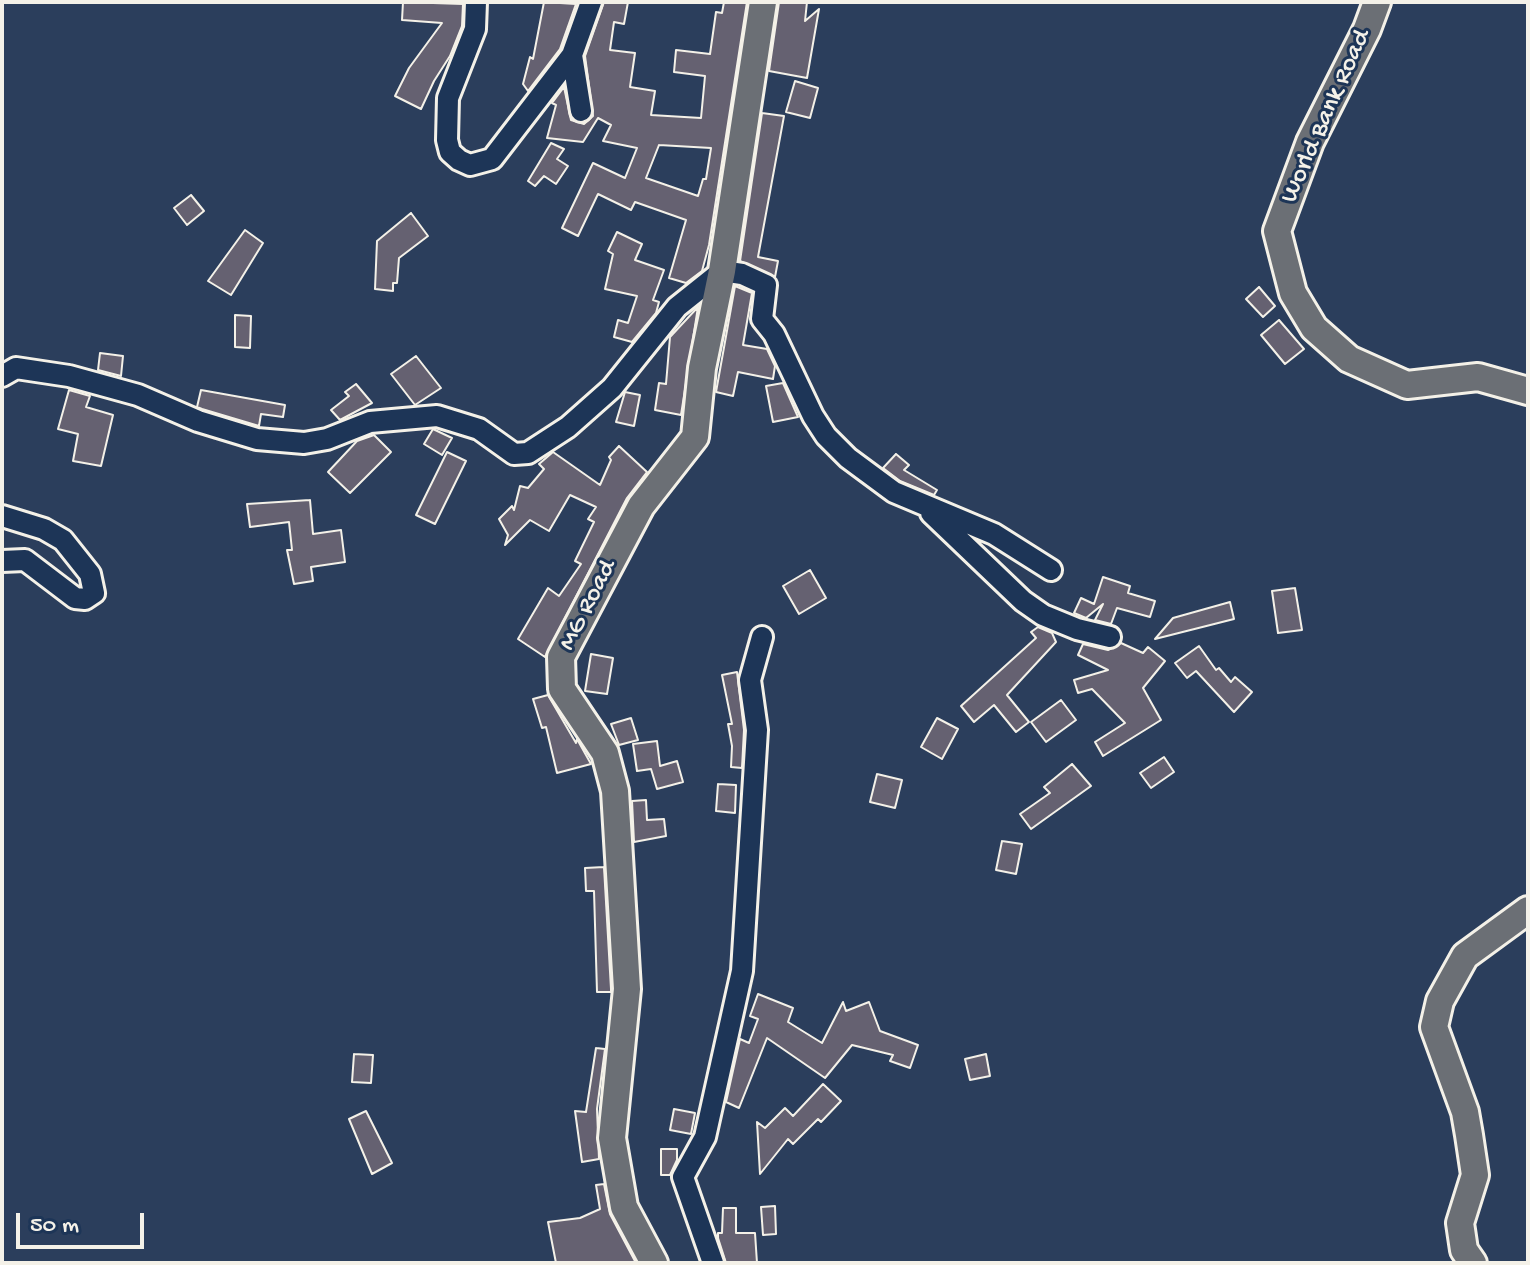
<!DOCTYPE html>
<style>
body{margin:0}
#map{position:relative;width:1530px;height:1265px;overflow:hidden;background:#2b3e5c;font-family:"Gochi Hand",sans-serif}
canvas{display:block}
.frame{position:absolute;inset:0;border:4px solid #f4f1e8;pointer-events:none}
.scale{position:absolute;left:16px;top:1213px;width:128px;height:36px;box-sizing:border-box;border:4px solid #f4f1e8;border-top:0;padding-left:10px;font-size:24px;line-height:28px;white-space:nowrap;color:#f4f1e8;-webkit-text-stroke:6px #1d3557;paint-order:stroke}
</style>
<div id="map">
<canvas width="1530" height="1265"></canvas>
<div class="frame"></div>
<div class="scale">50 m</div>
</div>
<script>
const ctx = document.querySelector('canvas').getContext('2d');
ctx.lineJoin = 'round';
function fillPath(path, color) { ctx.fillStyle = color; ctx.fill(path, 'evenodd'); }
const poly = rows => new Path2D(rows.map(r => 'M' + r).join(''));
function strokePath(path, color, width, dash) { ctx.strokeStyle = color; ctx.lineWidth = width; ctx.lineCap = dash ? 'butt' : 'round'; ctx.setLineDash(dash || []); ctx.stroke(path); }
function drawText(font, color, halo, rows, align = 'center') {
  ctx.font = font + ' "Gochi Hand",sans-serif'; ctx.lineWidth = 6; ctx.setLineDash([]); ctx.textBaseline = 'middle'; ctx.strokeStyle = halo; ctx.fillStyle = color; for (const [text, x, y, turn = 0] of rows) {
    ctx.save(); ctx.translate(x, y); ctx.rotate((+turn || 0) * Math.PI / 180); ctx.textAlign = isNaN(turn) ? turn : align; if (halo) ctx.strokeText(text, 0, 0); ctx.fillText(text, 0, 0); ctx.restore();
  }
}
const building = poly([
 [403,2,463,4,462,26,450,56,434,81,421,109,395,96,409,68,442,23,402,20,403,2],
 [544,2,576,4,560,49,528,91,523,84,530,57,533,59,544,2],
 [604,2,628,2,624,24,614,22,610,50,635,53,630,87,655,91,651,115,701,118,705,76,674,72,676,50,710,54,716,12,722,13,724,2,747,2,709,245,702,271,686,283,669,278,686,220,635,202,631,210,598,194,578,236,562,228,593,163,625,178,637,148,603,141,611,125,598,118,583,142,547,138,556,105,552,103,564,87,571,120,584,124,593,116,585,56,604,2],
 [659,145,711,148,706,179,703,179,698,196,646,178,659,145],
 [779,2,807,2,805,21,819,9,807,78,769,71,779,2],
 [795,81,818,88,810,118,786,112,795,81],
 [762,113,784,116,758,257,778,261,775,277,740,261,762,113],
 [551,143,564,149,557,159,568,166,556,184,544,176,535,186,528,181,551,143],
 [191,195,204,211,187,225,174,208,191,195],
 [411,213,428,236,399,258,397,283,393,283,393,291,375,289,377,241,411,213],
 [245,230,263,243,231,295,208,281,245,230],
 [617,232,642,244,635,260,664,270,653,300,659,302,656,313,632,342,614,337,618,320,628,323,637,296,605,289,613,254,608,251,617,232],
 [735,286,752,293,743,345,767,349,775,366,773,379,738,372,733,396,716,392,735,286],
 [1259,287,1275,306,1263,317,1246,299,1259,287],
 [698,307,681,415,655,410,659,383,666,384,670,337,698,307],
 [235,315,251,316,250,348,235,347,235,315],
 [1279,320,1304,349,1285,364,1261,335,1279,320],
 [100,353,123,356,121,376,98,370,100,353],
 [416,356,441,388,415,405,391,374,416,356],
 [783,383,798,417,773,422,766,386,783,383],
 [356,384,372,403,340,420,331,410,349,396,345,392,356,384],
 [69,390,90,396,86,407,113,415,101,466,73,461,78,434,58,429,69,390],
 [201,390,285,405,283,417,261,414,259,426,202,409,197,407,201,390],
 [625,392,640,395,634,426,616,422,625,392],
 [433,429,452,438,442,455,424,444,433,429],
 [374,435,391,452,350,493,328,472,357,441,374,435],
 [619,446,647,472,627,498,545,657,518,639,548,588,559,596,581,564,575,561,594,522,588,519,596,507,570,495,549,531,530,520,505,545,508,535,499,519,512,506,514,510,520,486,528,488,544,469,539,464,553,452,600,485,611,460,609,457,619,446],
 [447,452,466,461,435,524,416,515,447,452],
 [896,454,909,465,904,470,937,490,934,495,900,481,883,468,896,454],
 [310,500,313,534,341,530,345,562,311,567,313,581,294,584,287,550,292,550,289,522,250,527,247,504,310,500],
 [810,570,826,598,799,614,783,586,810,570],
 [1103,577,1130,586,1128,593,1155,601,1150,617,1117,608,1111,624,1095,620,1103,604,1086,618,1074,613,1081,598,1094,604,1103,577],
 [1295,588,1302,630,1278,633,1272,591,1295,588],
 [1230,602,1234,619,1155,639,1173,618,1230,602],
 [1038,627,1052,633,1056,642,1007,695,1029,722,1016,732,994,705,974,722,961,706,1036,638,1031,632,1038,627],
 [1121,643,1143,653,1148,647,1165,661,1143,688,1161,720,1103,756,1095,742,1125,723,1092,689,1078,693,1074,680,1108,670,1078,655,1083,644,1108,650,1121,643],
 [1199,646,1216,670,1219,668,1231,682,1235,677,1252,692,1234,712,1196,671,1187,678,1175,663,1199,646],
 [591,654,613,658,607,694,585,691,591,654],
 [737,672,744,730,742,768,731,767,732,746,728,724,732,724,722,675,737,672],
 [548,695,576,743,577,739,591,764,557,773,546,727,542,728,533,699,548,695],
 [1061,700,1076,720,1046,742,1031,722,1061,700],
 [631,718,638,740,619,745,611,724,631,718],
 [937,718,958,729,942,759,921,747,937,718],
 [657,741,660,766,677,761,683,782,657,789,651,769,637,771,633,744,657,741],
 [1164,757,1174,772,1151,788,1140,773,1164,757],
 [1072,764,1091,786,1031,829,1020,814,1050,793,1044,787,1072,764],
 [877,774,902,780,895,808,870,802,877,774],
 [718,784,736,785,735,813,716,811,718,784],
 [646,800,647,820,664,819,666,836,634,842,632,801,646,800],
 [1002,841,1022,844,1016,874,996,870,1002,841],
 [604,867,611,989,611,992,597,992,594,891,586,891,585,868,604,867],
 [758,994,793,1008,788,1022,822,1043,843,1002,846,1011,869,1002,880,1031,918,1045,910,1068,890,1061,893,1055,852,1045,825,1078,767,1038,739,1108,726,1102,740,1039,749,1043,758,1019,750,1016,758,994],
 [596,1048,605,1049,597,1109,599,1159,582,1162,575,1111,586,1112,596,1048],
 [354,1054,373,1055,371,1083,352,1082,354,1054],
 [986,1054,990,1076,970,1080,965,1059,986,1054],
 [823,1084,841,1101,821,1122,818,1119,793,1144,788,1139,760,1174,757,1122,765,1128,785,1108,793,1116,823,1084],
 [674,1109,695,1113,691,1134,670,1130,674,1109],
 [366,1111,392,1163,372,1174,349,1119,366,1111],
 [661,1149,677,1149,677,1160,670,1175,661,1175,661,1149],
 [604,1184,610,1214,636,1263,556,1263,548,1222,580,1218,600,1209,596,1185,604,1184],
 [775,1206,776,1234,763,1235,761,1207,775,1206],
 [723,1208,736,1208,736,1233,755,1233,757,1263,726,1263,718,1238,718,1233,722,1233,723,1208]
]);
fillPath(building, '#656171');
strokePath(building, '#f4f1e8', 2);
const minor = poly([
 [476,2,475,29,448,98,447,140,450,152,459,160,470,165,492,159,572,55],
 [581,111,572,55,591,2],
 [2,376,16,368,69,376,138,395,198,421,257,439,304,443,327,439,370,422,437,416,479,429,514,454,528,453,568,427,612,388,677,307,722,271,742,274,766,285,762,319,774,334,813,416,826,436,848,458,894,492,994,534,1051,570],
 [931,513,1023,601,1043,615,1077,629,1110,637],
 [2,516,44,529,63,540,90,574,94,593,85,599,75,598,25,560,2,561],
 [713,1263,683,1177,705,1137,742,971,757,730,750,680,762,637]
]);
const major = poly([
 [1377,2,1367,29,1310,142,1277,231,1293,293,1314,328,1349,359,1407,385,1478,377,1528,391],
 [654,1263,624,1207,612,1138,627,989,615,791,605,753,562,689,561,657,641,506,695,437,702,368,722,271,763,2],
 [1473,1263,1464,1250,1460,1223,1475,1175,1469,1135,1465,1112,1434,1027,1440,1001,1465,956,1528,910]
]);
strokePath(minor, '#f4f1e8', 26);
strokePath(major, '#f4f1e8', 32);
strokePath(minor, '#1d3557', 20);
strokePath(major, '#6b6f75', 26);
drawText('26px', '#f4f1e8', '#1d3557', [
 ["World Bank Road",1327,117,-66],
 ["MG Road",589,606,-63]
]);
</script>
